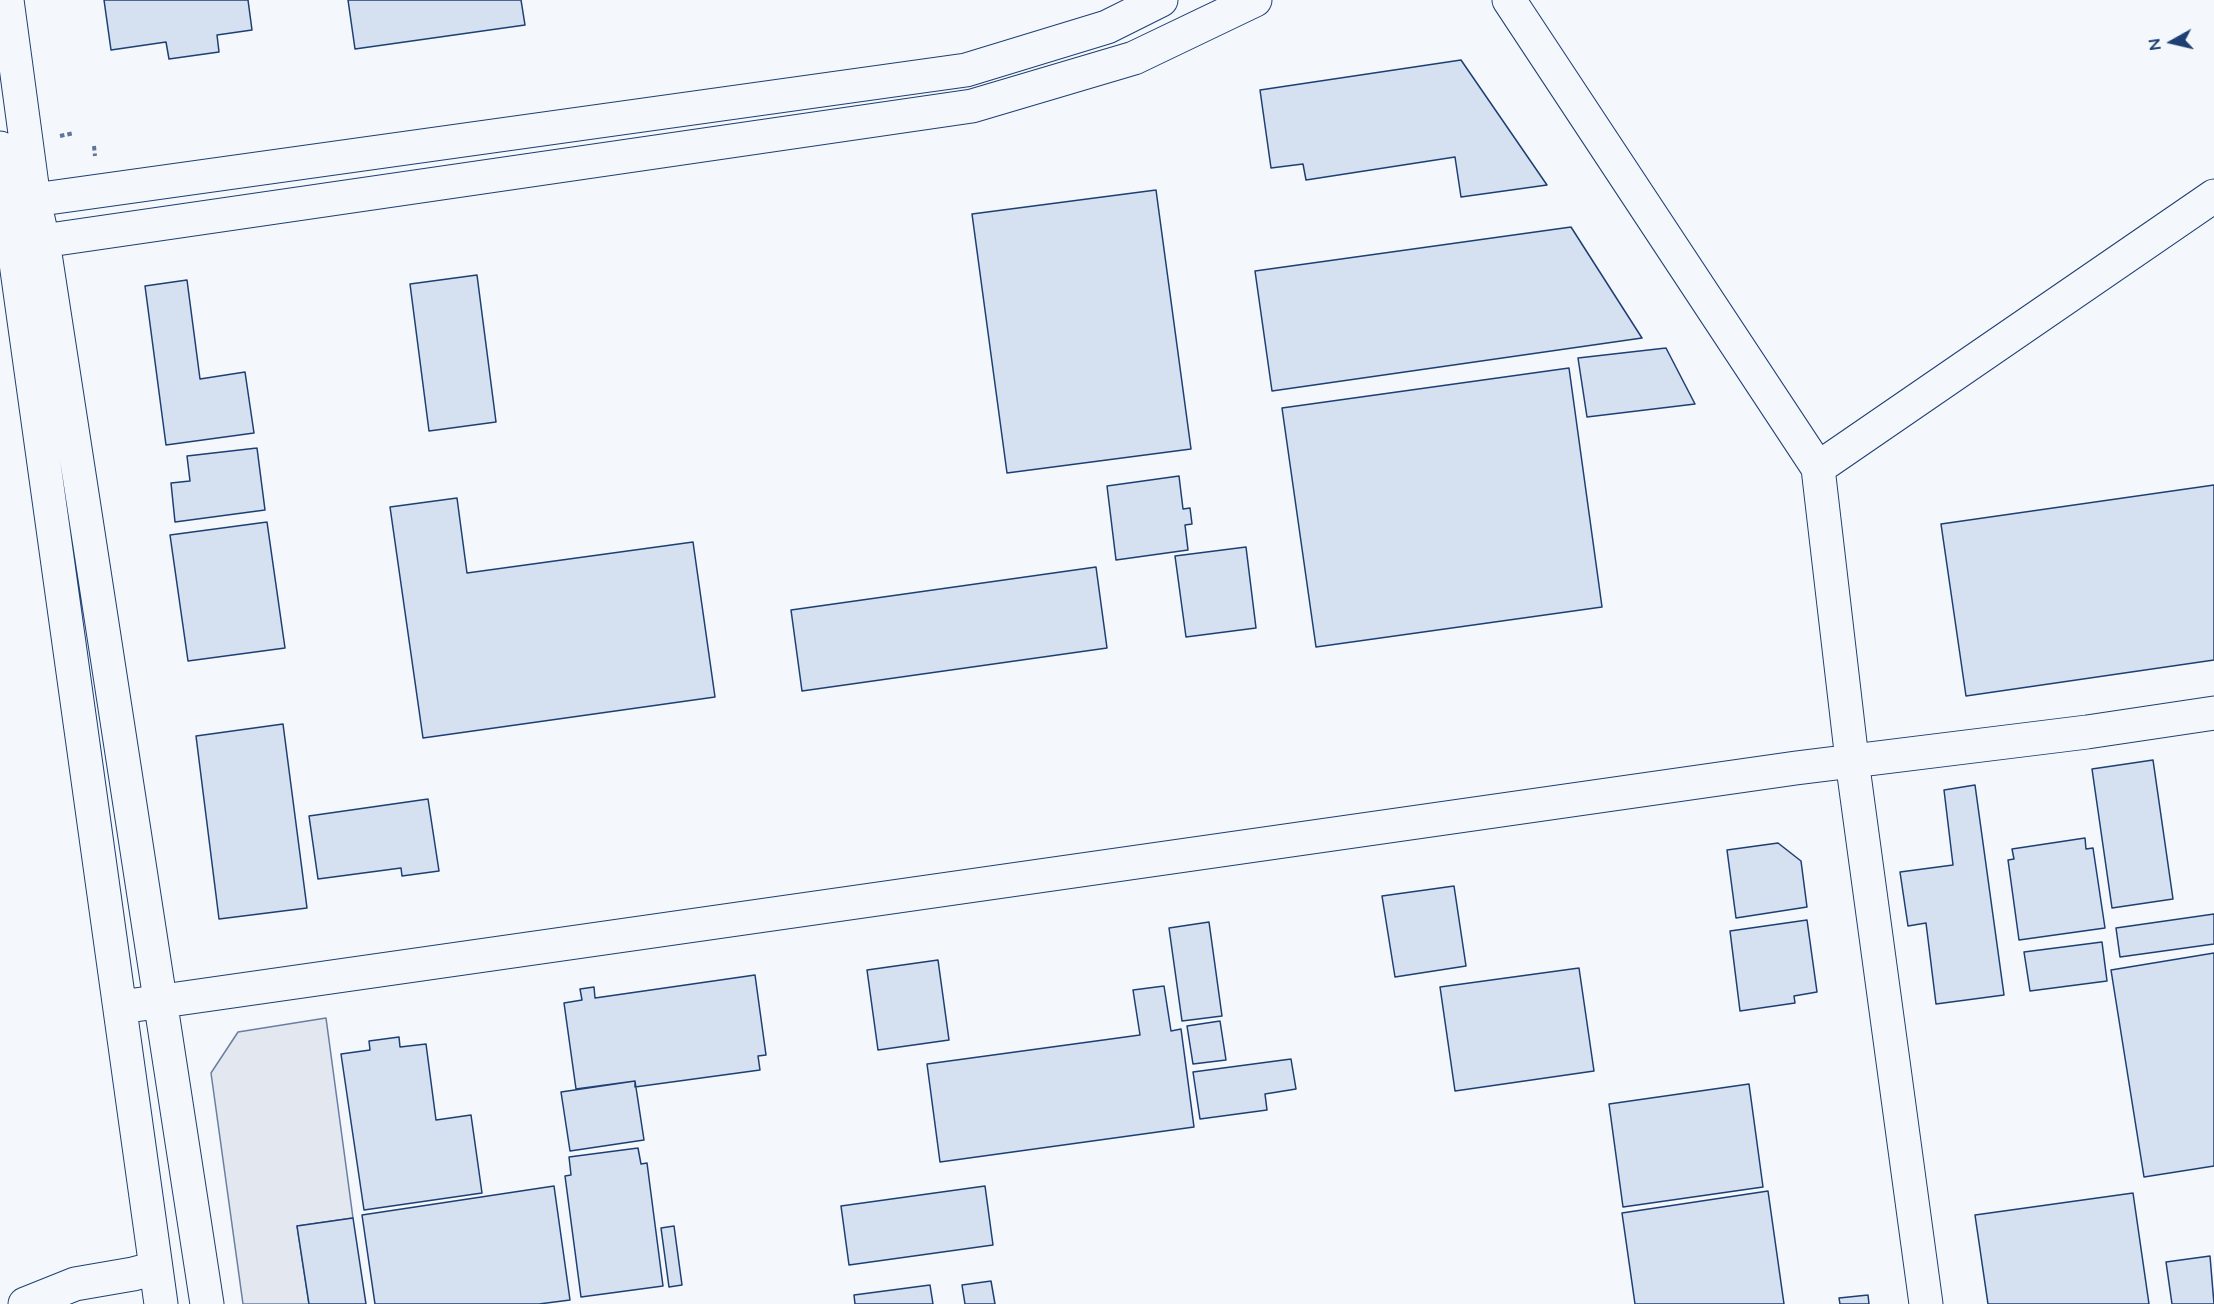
<!DOCTYPE html>
<style>
body{margin:0}
#map{position:relative;width:2214px;height:1304px;overflow:hidden;background:#f4f7fb;font-family:Lato,sans-serif}
canvas{display:block}
.north{position:absolute;left:2142px;top:12px;width:60px;height:60px;-webkit-text-stroke:4px #f4f7fb;paint-order:stroke;rotate:262deg;font-size:16px;font-weight:700;line-height:24px;text-align:center;color:#1d3f73}
.north::after{content:'';display:block;margin:auto;width:21px;height:27px;background:#1d3f73;clip-path:polygon(50% 0,100% 100%,50% 72%,0 100%)}
</style>
<div id="map">
<canvas width="2214" height="1304"></canvas>
<div class="north">N</div>
</div>
<script>
const ctx = document.querySelector('canvas').getContext('2d');
ctx.lineJoin = 'round';
function fillPath(path, color) { ctx.fillStyle = color; ctx.fill(path, 'evenodd'); }
const poly = rows => new Path2D(rows.map(r => 'M' + r).join(''));
function strokePath(path, color, width, dash) { ctx.strokeStyle = color; ctx.lineWidth = width; ctx.lineCap = dash ? 'butt' : 'round'; ctx.setLineDash(dash || []); ctx.stroke(path); }
const parking = poly([
 [326,1018,353,1218,297,1226,309,1304,243,1304,211,1073,238,1032,326,1018]
]);
fillPath(parking, '#e3e8f0');
strokePath(parking, '#687fa3', 1.5);
const building = poly([
 [104,0,248,0,252,30,217,35,219,52,169,59,166,42,111,50,104,0],
 [348,0,521,0,525,25,355,49,348,0],
 [1461,60,1547,185,1461,197,1455,157,1306,180,1303,164,1271,168,1260,90,1461,60],
 [1156,190,1191,449,1007,473,972,214,1156,190],
 [1571,227,1642,338,1272,391,1255,271,1571,227],
 [477,275,496,422,429,431,410,284,477,275],
 [187,280,200,379,245,372,254,433,166,445,145,286,187,280],
 [1666,348,1695,404,1587,417,1578,358,1666,348],
 [1569,368,1602,607,1316,647,1282,408,1569,368],
 [257,448,265,510,175,522,171,483,190,481,187,456,257,448],
 [1179,476,1183,509,1190,508,1192,524,1185,525,1188,550,1116,560,1107,486,1179,476],
 [2214,485,2214,660,1966,696,1941,524,2214,485],
 [457,498,467,573,693,542,715,697,423,738,390,507,457,498],
 [267,522,285,648,188,661,170,535,267,522],
 [1246,547,1256,628,1186,637,1175,556,1246,547],
 [1096,567,1107,648,802,691,791,610,1096,567],
 [283,724,307,908,219,919,196,736,283,724],
 [2153,760,2173,899,2112,908,2092,769,2153,760],
 [1975,785,2004,995,1936,1004,1926,923,1908,926,1900,872,1953,865,1944,790,1975,785],
 [428,799,439,871,402,876,401,868,318,879,309,816,428,799],
 [2085,838,2086,849,2093,848,2105,928,2019,940,2008,860,2014,859,2012,849,2085,838],
 [1778,843,1801,861,1807,907,1736,918,1727,850,1778,843],
 [1454,886,1466,966,1395,977,1382,896,1454,886],
 [2214,914,2214,944,2120,957,2116,928,2214,914],
 [1807,920,1817,992,1794,996,1795,1003,1740,1011,1730,931,1807,920],
 [1209,922,1222,1016,1182,1021,1169,928,1209,922],
 [2102,942,2107,981,2030,991,2024,952,2102,942],
 [2214,953,2214,1166,2144,1177,2111,970,2214,953],
 [938,960,949,1040,878,1050,867,970,938,960],
 [1579,968,1594,1071,1455,1091,1440,987,1579,968],
 [755,975,766,1055,758,1056,760,1070,635,1087,635,1081,576,1089,564,1003,582,1000,580,989,594,987,595,998,755,975],
 [1164,986,1171,1031,1181,1029,1194,1127,940,1162,927,1064,1140,1035,1133,990,1164,986],
 [1220,1021,1226,1060,1193,1064,1187,1026,1220,1021],
 [399,1037,400,1047,426,1044,436,1120,471,1115,482,1193,364,1210,341,1054,370,1050,369,1041,399,1037],
 [1291,1059,1296,1089,1265,1094,1267,1110,1200,1119,1193,1072,1291,1059],
 [635,1081,644,1140,570,1151,561,1092,635,1081],
 [1749,1084,1763,1187,1623,1207,1609,1104,1749,1084],
 [638,1148,641,1164,647,1163,663,1286,581,1297,565,1176,571,1175,569,1157,638,1148],
 [554,1186,570,1300,539,1304,375,1304,362,1215,554,1186],
 [985,1186,993,1245,849,1265,841,1206,985,1186],
 [1768,1191,1784,1304,1635,1304,1622,1213,1768,1191],
 [2133,1193,2149,1304,1988,1304,1975,1215,2133,1193],
 [353,1218,366,1304,309,1304,297,1226,353,1218],
 [674,1226,682,1285,669,1287,661,1228,674,1226],
 [2210,1256,2214,1304,2172,1304,2166,1262,2210,1256],
 [991,1281,995,1304,965,1304,962,1285,991,1281],
 [930,1285,933,1304,855,1304,854,1295,930,1285],
 [1868,1295,1869,1304,1840,1304,1839,1298,1868,1295]
]);
fillPath(building, '#d5e0f0');
strokePath(building, '#1d3f73', 1.5);
const minor = poly([
 [7,0,34,200,43,241,207,1304],
 [1509,0,1818,468,1852,760,1926,1304],
 [0,148,161,1304],
 [9,206,34,200,966,70,1107,27,1161,0],
 [15,245,972,106,1134,58,1255,0],
 [1818,468,2214,196],
 [121,1007,1796,768,2087,732,2214,713],
 [25,1304,75,1284,133,1274,156,1268]
]);
strokePath(minor, '#1d3f73', 35);
strokePath(poly([
 [60,136,74,133],
 [94,146,95,156]
]), '#5e769c', 4, [4.5, 3]);
strokePath(minor, '#f4f7fb', 33);
</script>
